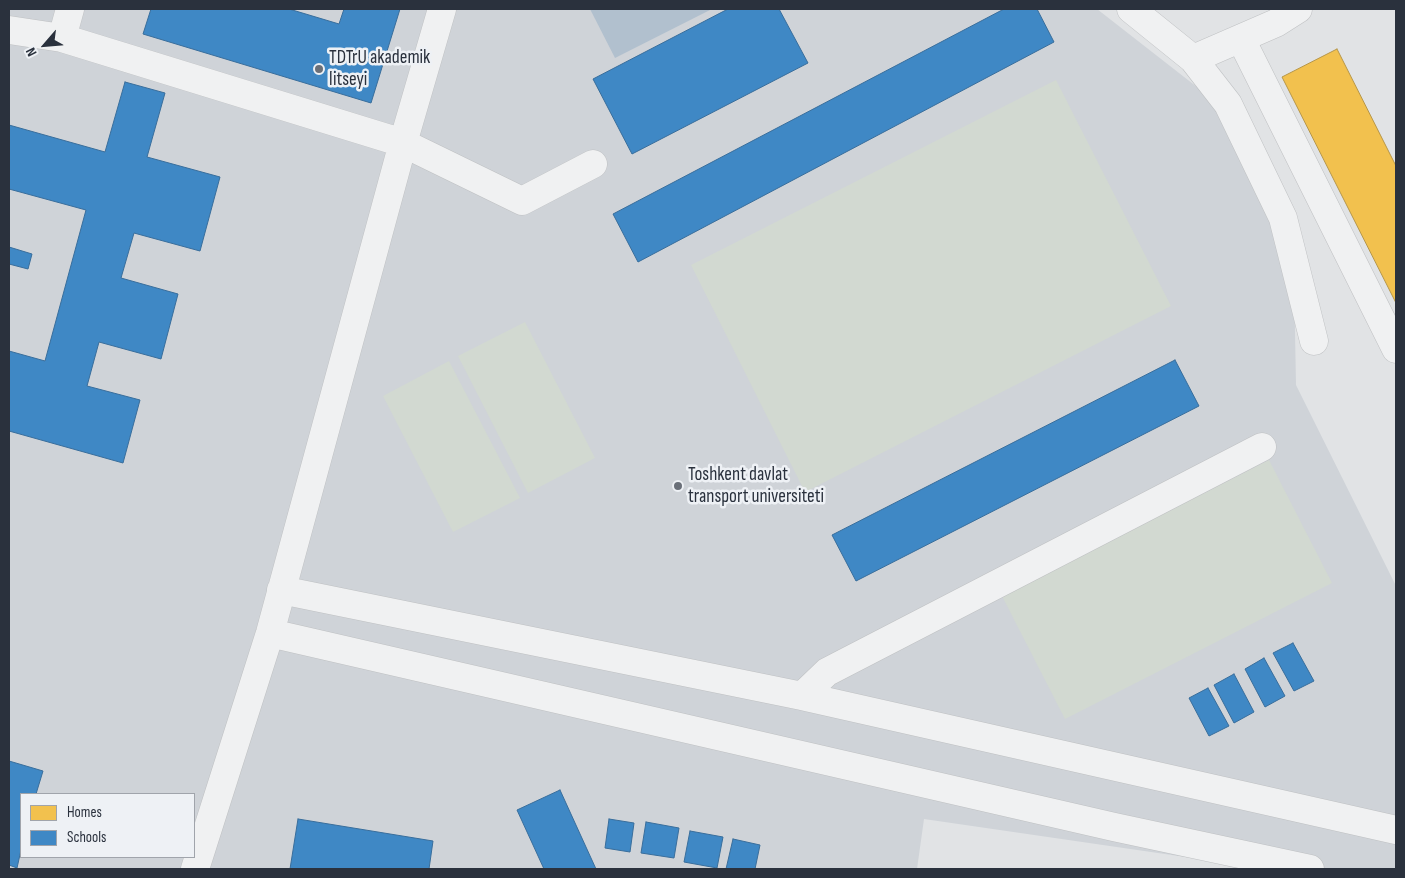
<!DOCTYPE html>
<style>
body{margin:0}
#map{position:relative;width:1405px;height:878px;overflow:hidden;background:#e1e3e5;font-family:"Sofia Sans Condensed",sans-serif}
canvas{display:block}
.frame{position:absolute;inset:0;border:10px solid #2a313d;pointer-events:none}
.legend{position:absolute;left:20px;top:793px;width:175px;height:65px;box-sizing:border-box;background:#eef1f5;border:1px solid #a0a4ab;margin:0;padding:6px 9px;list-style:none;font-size:15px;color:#2a313d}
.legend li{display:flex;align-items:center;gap:10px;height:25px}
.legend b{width:25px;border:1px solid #a0a4ab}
.north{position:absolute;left:20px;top:20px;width:50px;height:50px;-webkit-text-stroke:4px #eef1f5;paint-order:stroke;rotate:243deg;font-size:14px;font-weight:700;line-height:20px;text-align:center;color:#2a313d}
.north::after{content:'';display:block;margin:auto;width:18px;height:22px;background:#2a313d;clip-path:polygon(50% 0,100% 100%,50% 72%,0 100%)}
</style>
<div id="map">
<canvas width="1405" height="878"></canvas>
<div class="frame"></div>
<ul class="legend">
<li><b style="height:14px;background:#f2c14e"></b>Homes</li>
<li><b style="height:14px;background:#3f88c5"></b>Schools</li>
</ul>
<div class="north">N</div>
</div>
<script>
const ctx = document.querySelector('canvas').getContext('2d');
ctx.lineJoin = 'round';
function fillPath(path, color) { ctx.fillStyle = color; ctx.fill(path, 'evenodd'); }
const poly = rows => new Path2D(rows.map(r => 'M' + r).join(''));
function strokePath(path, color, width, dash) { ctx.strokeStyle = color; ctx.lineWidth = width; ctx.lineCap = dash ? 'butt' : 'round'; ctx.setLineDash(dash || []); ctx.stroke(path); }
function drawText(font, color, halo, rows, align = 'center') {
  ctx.font = font + ' "Sofia Sans Condensed",sans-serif'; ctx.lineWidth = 5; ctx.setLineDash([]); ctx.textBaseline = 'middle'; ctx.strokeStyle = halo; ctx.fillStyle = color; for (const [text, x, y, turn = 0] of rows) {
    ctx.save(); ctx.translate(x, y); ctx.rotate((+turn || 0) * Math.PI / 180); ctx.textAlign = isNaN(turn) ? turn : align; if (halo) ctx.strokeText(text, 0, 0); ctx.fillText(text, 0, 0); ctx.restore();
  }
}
fillPath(poly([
 [9,9,1097,9,1220,105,1294,279,1296,385,1396,586,1396,869,1268,869,924,819,917,869,9,869],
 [21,794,194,794,194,857,21,857]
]), '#cfd3d8');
fillPath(poly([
 [1056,80,1171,306,805,492,691,265],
 [525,322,595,458,528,493,458,356],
 [449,361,520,498,453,532,383,396],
 [1269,460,1332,583,1065,719,1002,596]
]), '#d2d9d1');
fillPath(poly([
 [590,9,712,9,615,58]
]), '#b1c0ce');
const homes = poly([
 [1337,49,1396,166,1396,303,1282,77,1337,49]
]);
fillPath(homes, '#f2c14e');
strokePath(homes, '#b69649', 1);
const schools = poly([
 [151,9,289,9,339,24,344,9,400,9,371,103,143,34,151,9],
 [728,9,779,9,808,63,632,154,593,79,728,9],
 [1004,9,1037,9,1054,42,638,262,613,214,1004,9],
 [125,82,165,93,147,157,220,177,200,251,134,233,121,278,178,294,161,359,99,342,87,386,140,400,123,463,9,431,9,351,45,361,86,210,9,189,9,125,105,152,125,82],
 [9,247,32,254,28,269,9,264,9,247],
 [1175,360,1199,406,856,581,832,535,1175,360],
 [1293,643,1314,681,1294,691,1273,653,1293,643],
 [1264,658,1285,696,1265,707,1245,669,1264,658],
 [1234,674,1254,712,1234,723,1214,685,1234,674],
 [1208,688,1229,726,1209,736,1189,698,1208,688],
 [9,761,43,771,36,794,21,794,21,850,17,868,9,865,9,761],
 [560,790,596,869,544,869,517,810,560,790],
 [298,819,433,841,429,869,290,869,298,819],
 [609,819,634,823,630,852,605,848,609,819],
 [646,822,679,828,674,858,641,853,646,822],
 [690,831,723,837,717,868,684,862,690,831],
 [733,839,760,845,755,869,726,869,733,839]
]);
fillPath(schools, '#3f88c5');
strokePath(schools, '#396e9c', 1);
const minor = poly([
 [1131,9,1193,59,1228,104,1283,218,1314,341],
 [9,30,62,38,403,143,522,201,593,164],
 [62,38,70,9],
 [1241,39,1396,349],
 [1193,59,1276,23,1298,9],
 [281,590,802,696,827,672,1262,447],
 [270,633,1114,827,1310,869],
 [802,696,1396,830],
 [195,869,270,633,403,143,442,9]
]);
strokePath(minor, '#bfc1c3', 29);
strokePath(minor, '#f0f1f2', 28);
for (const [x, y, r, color] of [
 [319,69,5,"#6a6f78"],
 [678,486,5,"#6a6f78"]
]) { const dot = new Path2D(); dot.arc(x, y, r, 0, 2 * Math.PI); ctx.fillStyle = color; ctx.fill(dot); strokePath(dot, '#eef1f5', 2); }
drawText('19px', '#2a313d', '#eef1f5', [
 ["TDTrU akademik",329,58],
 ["litseyi",329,80],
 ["Toshkent davlat",688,475],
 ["transport universiteti",688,497]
], 'left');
</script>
